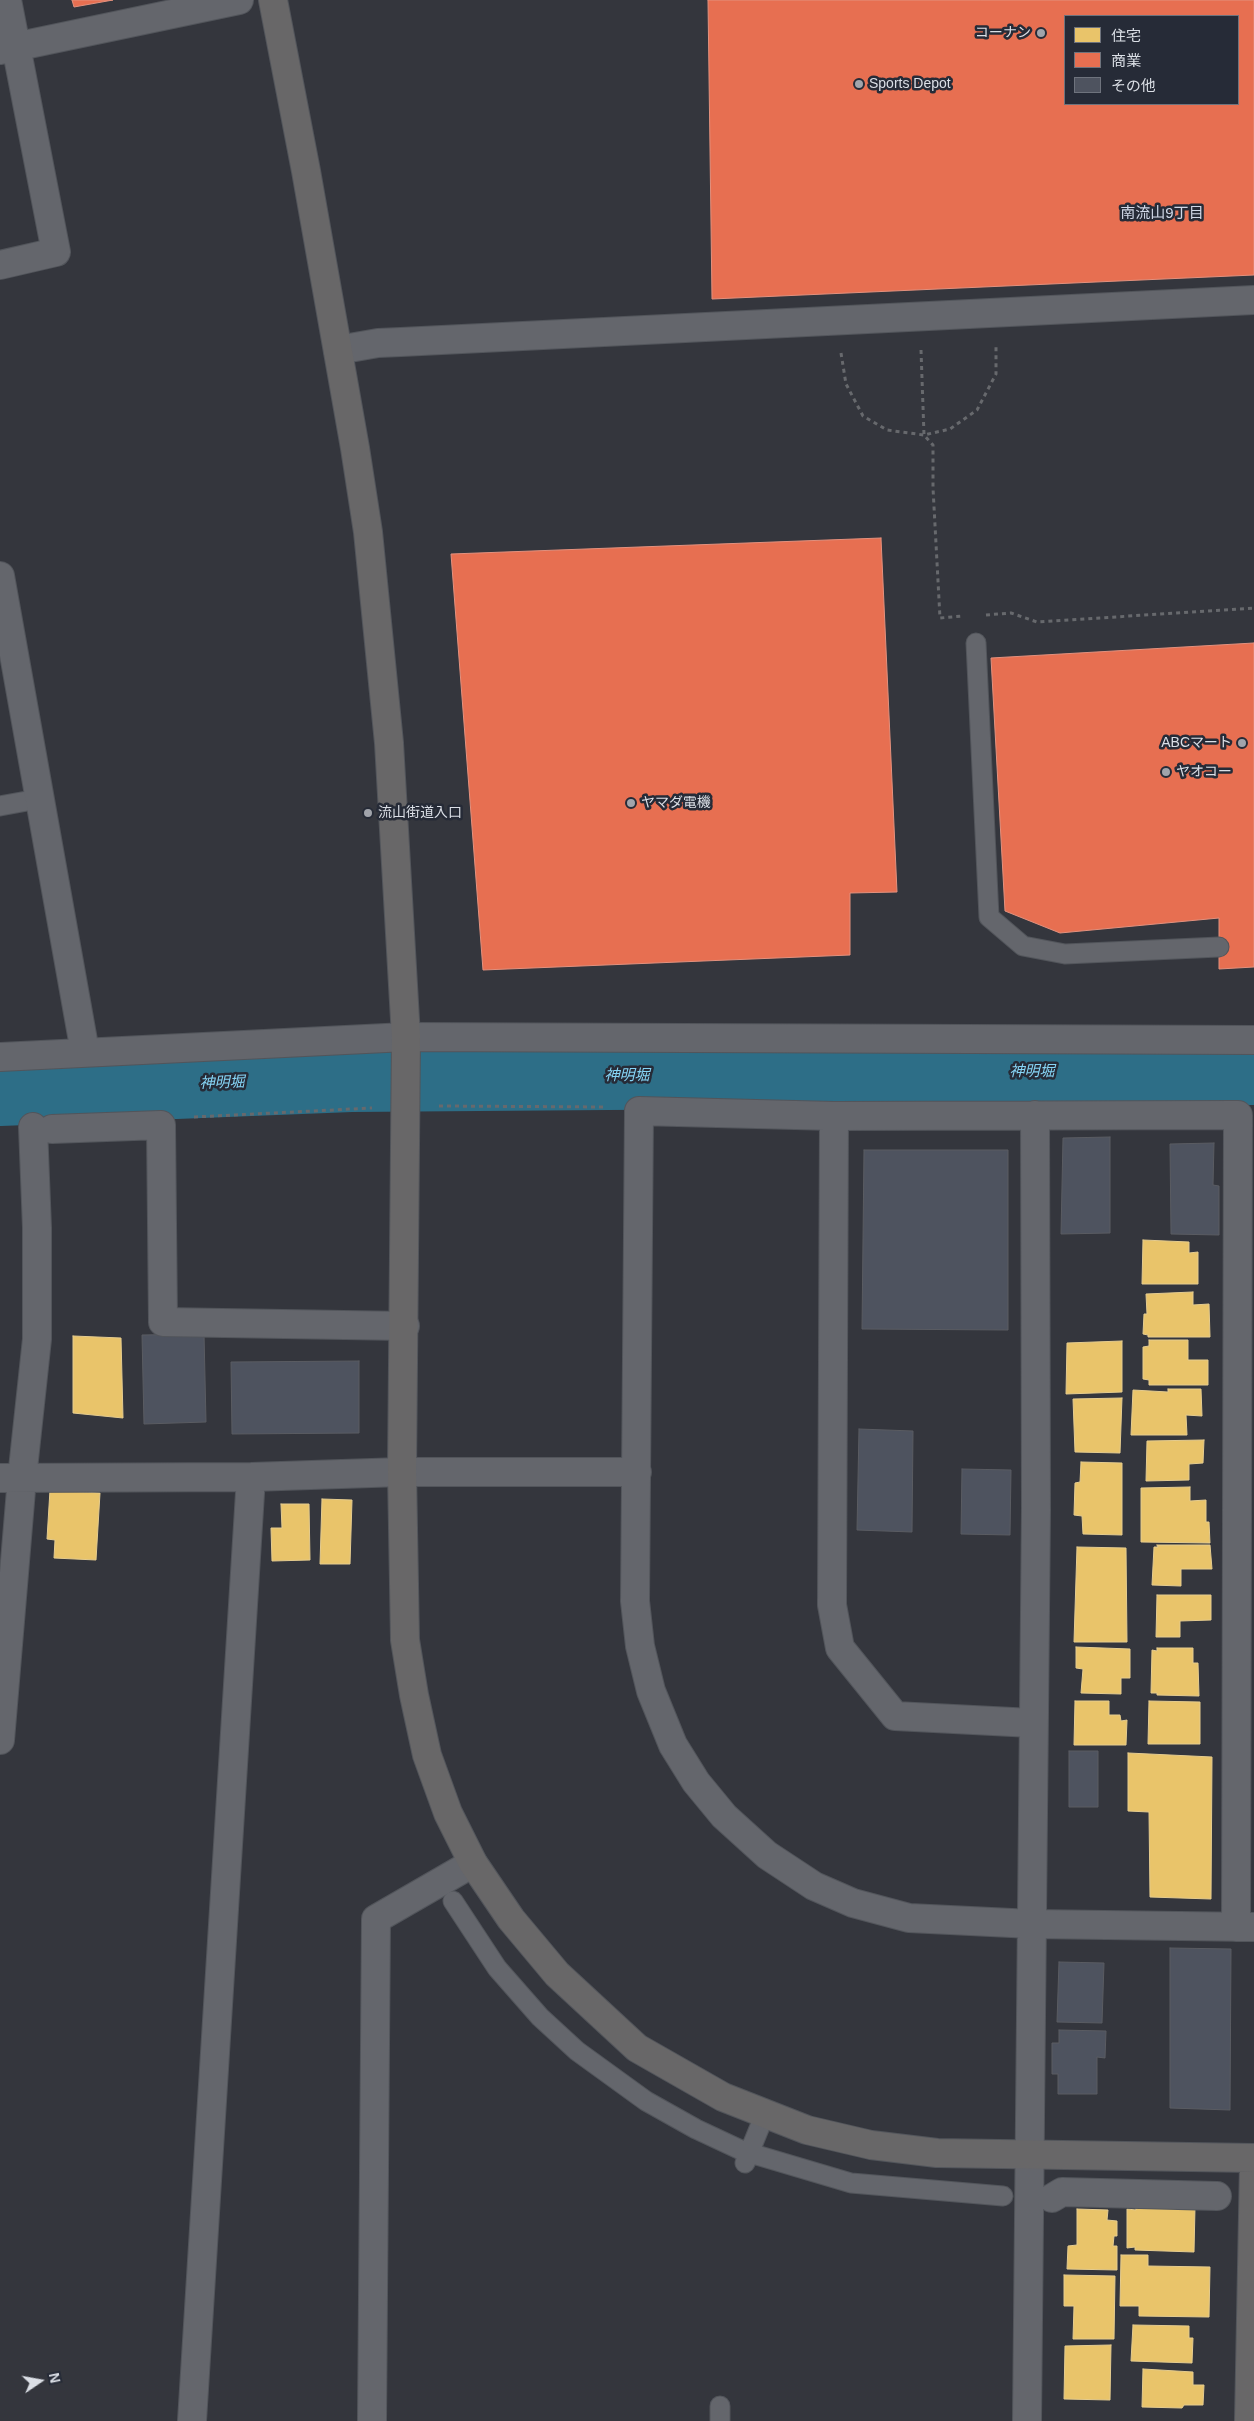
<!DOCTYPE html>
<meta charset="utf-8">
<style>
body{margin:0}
#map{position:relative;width:1254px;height:2421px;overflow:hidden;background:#34363d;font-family:Arial,"Noto Sans JP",sans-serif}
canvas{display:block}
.legend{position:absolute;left:1064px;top:15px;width:175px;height:90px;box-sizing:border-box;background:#262b37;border:1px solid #6e737d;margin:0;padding:6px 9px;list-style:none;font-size:15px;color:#dbdfe6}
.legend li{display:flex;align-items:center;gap:10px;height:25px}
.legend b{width:25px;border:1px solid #6e737d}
.north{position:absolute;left:15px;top:2356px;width:50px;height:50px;-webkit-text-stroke:4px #262b37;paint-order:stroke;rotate:78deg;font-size:14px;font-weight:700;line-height:20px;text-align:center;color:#dbdfe6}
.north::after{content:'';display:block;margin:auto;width:18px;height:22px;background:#dbdfe6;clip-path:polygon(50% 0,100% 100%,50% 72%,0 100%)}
</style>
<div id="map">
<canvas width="1254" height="2421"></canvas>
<ul class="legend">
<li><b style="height:14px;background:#e9c46a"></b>住宅</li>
<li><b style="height:14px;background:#e76f51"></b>商業</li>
<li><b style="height:14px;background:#4e535f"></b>その他</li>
</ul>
<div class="north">N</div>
</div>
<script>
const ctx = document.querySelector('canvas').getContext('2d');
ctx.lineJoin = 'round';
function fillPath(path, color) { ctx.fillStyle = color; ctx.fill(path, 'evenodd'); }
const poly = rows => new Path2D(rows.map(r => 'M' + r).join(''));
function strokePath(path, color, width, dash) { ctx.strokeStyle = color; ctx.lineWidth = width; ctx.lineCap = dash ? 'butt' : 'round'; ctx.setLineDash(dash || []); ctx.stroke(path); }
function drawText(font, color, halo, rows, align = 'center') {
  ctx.font = font + ' Arial,"Noto Sans JP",sans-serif'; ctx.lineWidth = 5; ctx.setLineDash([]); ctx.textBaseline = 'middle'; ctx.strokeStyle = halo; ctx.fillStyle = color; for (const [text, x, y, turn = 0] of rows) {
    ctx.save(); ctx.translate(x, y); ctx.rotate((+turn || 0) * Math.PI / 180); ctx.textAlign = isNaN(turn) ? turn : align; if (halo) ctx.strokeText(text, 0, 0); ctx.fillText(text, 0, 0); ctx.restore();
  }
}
const homes = poly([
 [1143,1240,1189,1242,1189,1253,1198,1252,1198,1284,1142,1284,1143,1240],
 [1193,1292,1193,1305,1209,1304,1210,1337,1148,1337,1148,1335,1143,1334,1144,1314,1147,1314,1146,1294,1193,1292],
 [73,1336,121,1338,123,1418,73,1413,73,1336],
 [1149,1340,1188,1340,1188,1360,1208,1360,1208,1385,1149,1385,1149,1380,1143,1379,1143,1347,1149,1346,1149,1340],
 [1122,1341,1122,1392,1066,1394,1067,1343,1122,1341],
 [1168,1389,1201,1389,1202,1416,1186,1415,1187,1435,1131,1435,1133,1390,1168,1392,1168,1389],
 [1122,1398,1120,1453,1075,1452,1073,1399,1122,1398],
 [1204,1440,1203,1463,1189,1464,1189,1480,1146,1481,1147,1441,1204,1440],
 [1081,1462,1122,1463,1122,1535,1083,1534,1082,1516,1074,1515,1075,1483,1080,1482,1081,1462],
 [1190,1487,1190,1501,1206,1500,1206,1522,1209,1522,1210,1543,1141,1542,1141,1488,1190,1487],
 [50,1490,100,1493,96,1560,54,1558,55,1540,47,1539,50,1490],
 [322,1499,352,1500,350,1564,320,1564,322,1499],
 [281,1504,309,1504,310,1560,272,1561,271,1528,282,1528,281,1504],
 [1157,1545,1210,1545,1212,1569,1181,1569,1181,1586,1152,1585,1154,1547,1158,1547,1157,1545],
 [1077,1547,1126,1548,1127,1642,1074,1642,1077,1547],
 [1157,1595,1211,1595,1211,1620,1180,1621,1180,1637,1156,1637,1157,1595],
 [1076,1647,1130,1649,1130,1678,1121,1678,1121,1694,1081,1693,1083,1669,1076,1668,1076,1647],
 [1157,1648,1193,1648,1193,1663,1198,1663,1199,1696,1157,1695,1157,1693,1151,1693,1152,1650,1157,1651,1157,1648],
 [1075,1701,1109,1701,1109,1715,1120,1715,1121,1721,1127,1720,1126,1745,1074,1745,1075,1701],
 [1149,1701,1200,1702,1200,1744,1148,1744,1149,1701],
 [1128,1753,1212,1757,1211,1899,1150,1897,1149,1812,1128,1811,1128,1753],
 [1135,2205,1195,2207,1194,2252,1135,2250,1135,2247,1127,2248,1127,2209,1136,2210,1135,2205],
 [1077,2209,1108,2210,1107,2220,1117,2221,1117,2236,1114,2236,1113,2246,1117,2246,1117,2270,1067,2269,1068,2246,1077,2245,1077,2209],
 [1121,2255,1148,2255,1148,2266,1210,2267,1209,2317,1139,2316,1139,2306,1120,2306,1121,2255],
 [1064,2275,1115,2276,1114,2339,1073,2339,1074,2306,1064,2306,1064,2275],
 [1133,2325,1189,2326,1189,2338,1193,2338,1192,2363,1131,2361,1133,2325],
 [1111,2345,1110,2400,1064,2399,1065,2346,1111,2345],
 [1143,2369,1193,2372,1193,2385,1204,2385,1203,2405,1184,2405,1182,2408,1142,2407,1143,2369]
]);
fillPath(homes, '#e9c46a');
strokePath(homes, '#e5cc8f', 1);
const shops = poly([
 [72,0,113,0,74,7,72,0],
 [708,0,1254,0,1254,275,712,299,708,0],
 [1065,16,1238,16,1238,104,1065,104,1065,16],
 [881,538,897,892,850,893,850,955,483,970,451,554,881,538],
 [1254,643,1254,967,1219,969,1219,918,1060,933,1005,911,991,658,1254,643]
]);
fillPath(shops, '#e76f51');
strokePath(shops, '#e3917e', 1);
strokePath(poly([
 [0,1092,351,1078,1254,1071]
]), '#2d6e87', 68);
const building = poly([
 [1110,1137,1110,1233,1061,1234,1063,1138,1110,1137],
 [1214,1143,1213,1185,1219,1186,1219,1235,1171,1234,1170,1144,1214,1143],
 [864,1150,1008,1150,1008,1330,862,1329,864,1150],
 [204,1334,206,1422,144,1424,142,1335,204,1334],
 [359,1361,359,1433,232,1434,231,1362,359,1361],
 [859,1429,913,1431,912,1532,857,1530,859,1429],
 [962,1469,1011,1470,1010,1535,961,1534,962,1469],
 [1069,1751,1098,1751,1098,1807,1069,1807,1069,1751],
 [1170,1948,1231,1949,1230,2110,1170,2108,1170,1948],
 [1059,1962,1104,1963,1102,2023,1057,2022,1059,1962],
 [1059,2030,1106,2031,1105,2058,1097,2057,1097,2094,1058,2094,1058,2074,1052,2074,1052,2043,1059,2043,1059,2030]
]);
fillPath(building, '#4e535f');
strokePath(building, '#5a5c62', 1);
const lane = poly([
 [976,643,989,917,1023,946,1065,954,1219,947],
 [0,806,38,799],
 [453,1901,497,1968,540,2017,577,2051,646,2101,696,2129,743,2151,851,2183,1003,2196],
 [745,2163,765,2114],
 [720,2421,720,2406]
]);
const street = poly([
 [0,50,239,0],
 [0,265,56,252,7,0],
 [338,350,378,343,401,342,1254,300],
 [0,576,85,1052],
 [0,1057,406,1037,1254,1040],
 [834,1116,832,1605,840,1648,895,1716,1032,1723],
 [52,1129,161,1125,163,1322,405,1326],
 [0,1478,251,1477,402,1472,637,1472],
 [0,1740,22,1478,37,1339,37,1228,33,1127],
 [1236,1927,1238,1115,834,1116,639,1111,635,1601,640,1646,651,1691,673,1745,696,1782,724,1816,767,1855,814,1886,853,1903,909,1918,1032,1924,1254,1927],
 [1052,2198,1062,2192,1217,2196],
 [192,2421,251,1477],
 [372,2421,376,1919,473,1863],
 [1027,2421,1036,1510,1035,1115]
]);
const secondary = poly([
 [273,0,306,171,355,448,368,532,389,743,406,1037,402,1472,405,1640,414,1695,427,1755,448,1813,473,1863,511,1919,557,1974,637,2048,723,2097,807,2130,871,2145,937,2153,1254,2158],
 [1249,2421,1254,2164]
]);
strokePath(lane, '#52555b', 21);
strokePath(street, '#52555b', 30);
strokePath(secondary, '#52555b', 30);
strokePath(poly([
 [921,350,924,435,933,445,933,488,940,618,963,616],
 [841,353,846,384,863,416,887,430,924,435,950,429,977,410,996,374,996,346],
 [986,615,1011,613,1037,622,1254,608],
 [439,1106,607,1107],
 [194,1117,372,1108]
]), '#67696d', 3, [4, 4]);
strokePath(lane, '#64666c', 19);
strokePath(street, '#64666c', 28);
strokePath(secondary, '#686768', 28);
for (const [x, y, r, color] of [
 [1041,33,5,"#a1a4ab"],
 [859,84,5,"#a1a4ab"],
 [1242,743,5,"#a1a4ab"],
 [1166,772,5,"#a1a4ab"],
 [631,803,5,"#a1a4ab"],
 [368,813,5,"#a1a4ab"]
]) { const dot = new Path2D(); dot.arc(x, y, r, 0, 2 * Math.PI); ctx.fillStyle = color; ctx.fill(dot); strokePath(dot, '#262b37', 2); }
drawText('14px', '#dbdfe6', '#262b37', [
 ["コーナン",1031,33,"right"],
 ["Sports Depot",869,84],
 ["ABCマート",1232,743,"right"],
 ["ヤオコー",1176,772],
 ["ヤマダ電機",641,803],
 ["流山街道入口",378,813]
], 'left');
drawText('15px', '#d0d7e6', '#262b37', [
 ["南流山9丁目",1162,214]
]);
drawText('italic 15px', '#86d4f5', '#262b37', [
 ["神明堀",1032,1072],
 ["神明堀",627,1076],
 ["神明堀",222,1083,-2]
]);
</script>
